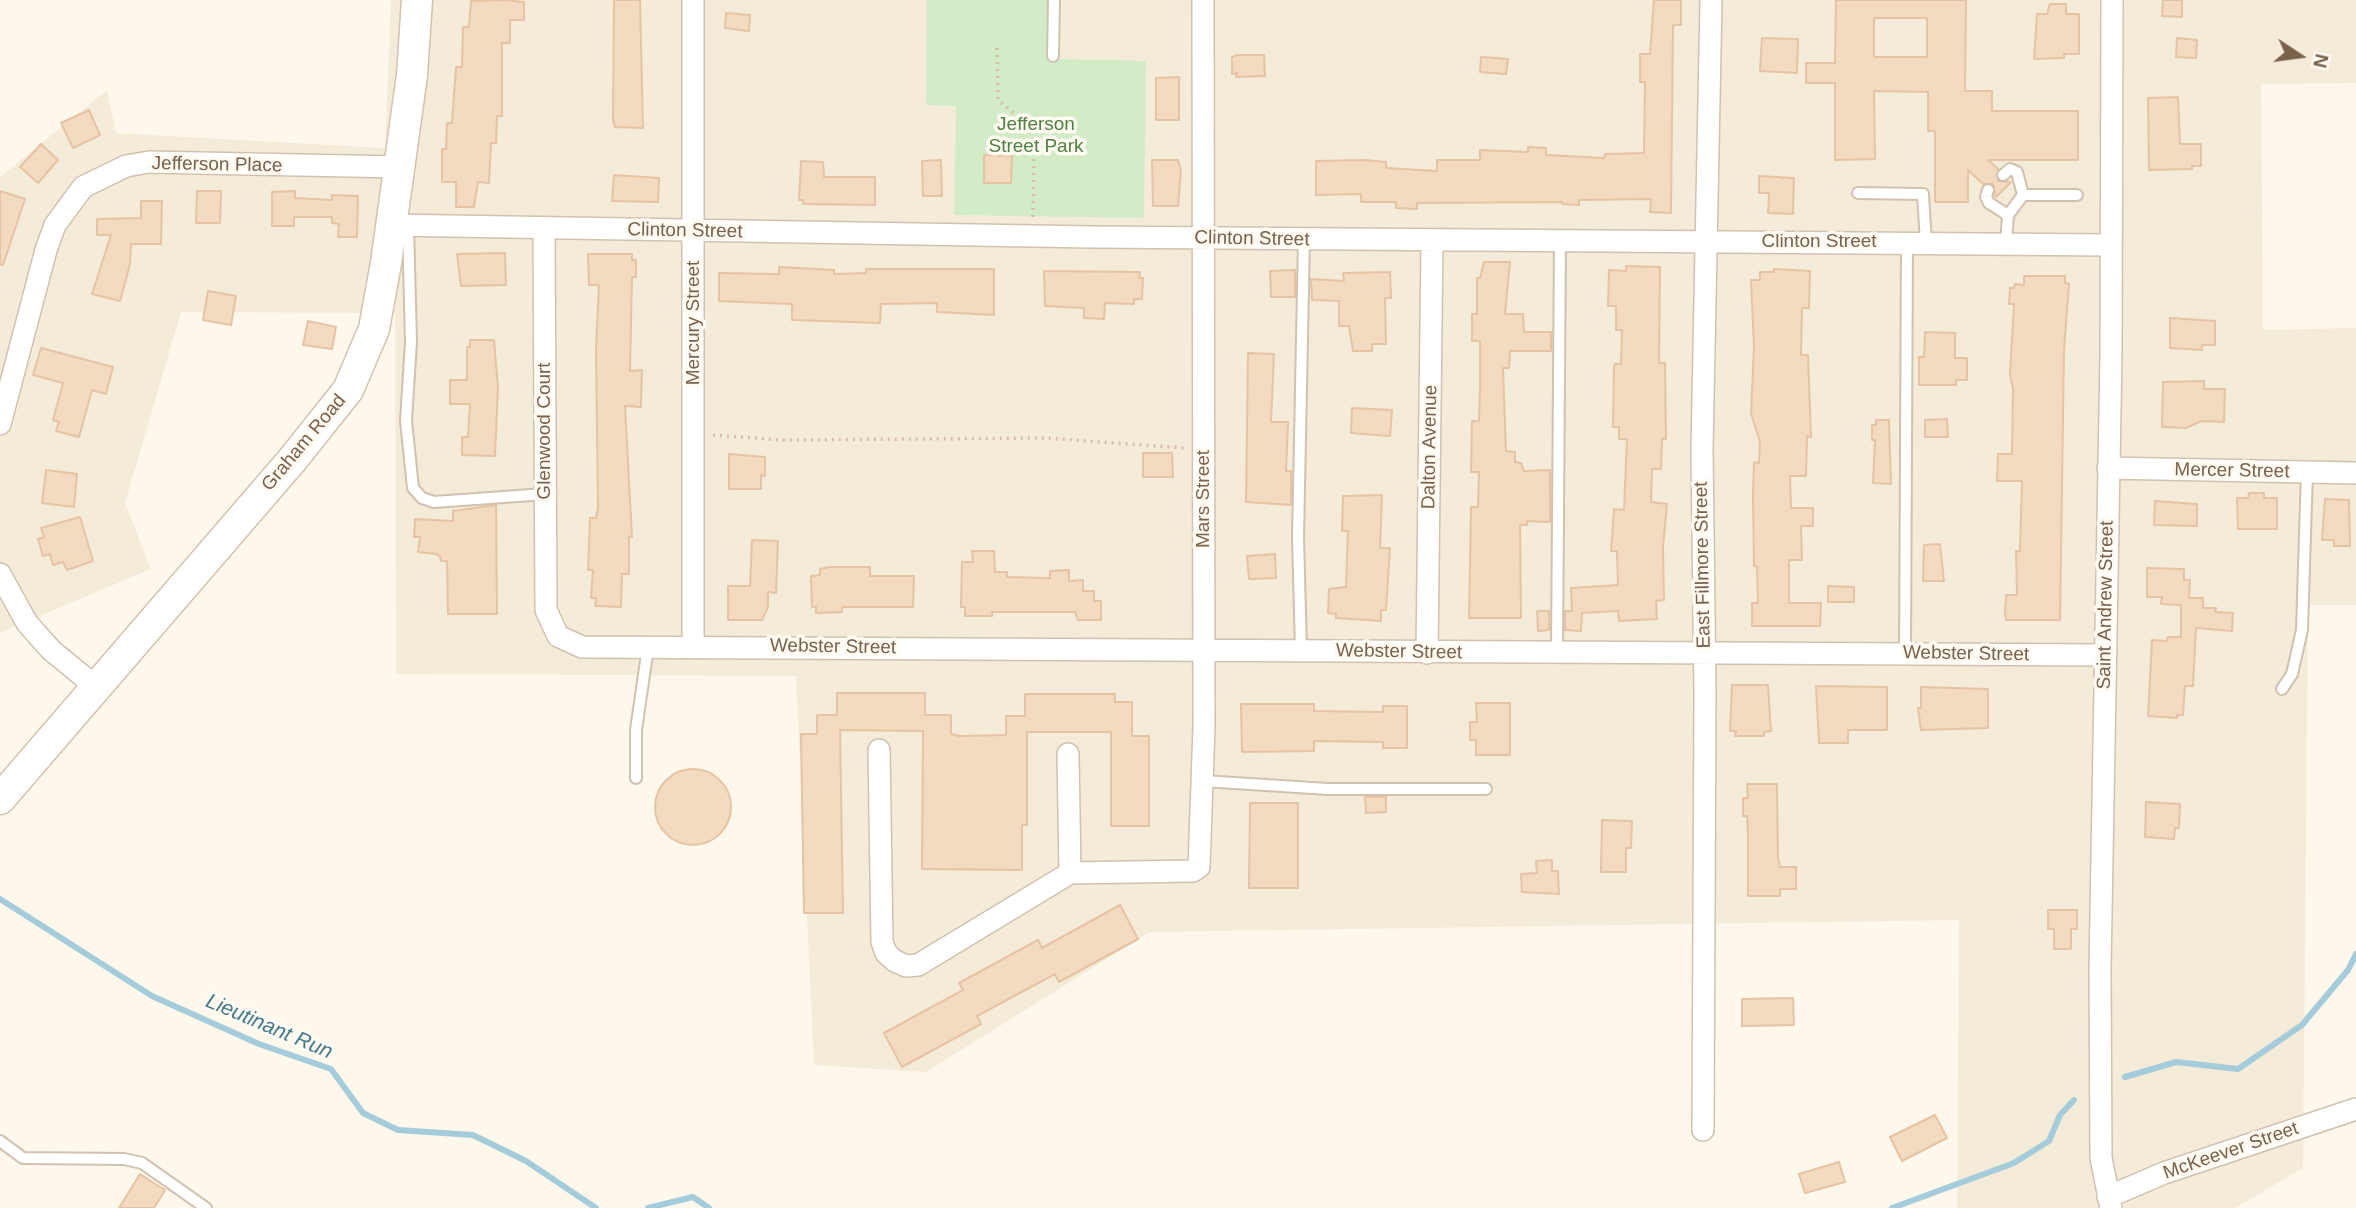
<!DOCTYPE html>
<style>
body{margin:0}
#map{position:relative;width:2356px;height:1208px;overflow:hidden;background:#fdf8eb;font-family:Arial,sans-serif}
canvas{display:block}
.north{position:absolute;left:2265px;top:21px;width:70px;height:70px;-webkit-text-stroke:5px #fffbf2;paint-order:stroke;rotate:103deg;font-size:19px;font-weight:700;line-height:28px;text-align:center;color:#7a614c}
.north::after{content:'';display:block;margin:auto;width:24px;height:32px;background:#7a614c;clip-path:polygon(50% 0,100% 100%,50% 72%,0 100%)}
</style>
<div id="map">
<canvas width="2356" height="1208"></canvas>
<div class="north">N</div>
</div>
<script>
const ctx = document.querySelector('canvas').getContext('2d');
ctx.lineJoin = 'round';
function fillPath(path, color) { ctx.fillStyle = color; ctx.fill(path, 'evenodd'); }
const poly = rows => new Path2D(rows.map(r => 'M' + r).join(''));
function strokePath(path, color, width, dash) { ctx.strokeStyle = color; ctx.lineWidth = width; ctx.lineCap = dash ? 'butt' : 'round'; ctx.setLineDash(dash || []); ctx.stroke(path); }
function drawText(font, color, halo, rows, align = 'center') {
  ctx.font = font + ' Arial,sans-serif'; ctx.lineWidth = 7; ctx.setLineDash([]); ctx.textBaseline = 'middle'; ctx.strokeStyle = halo; ctx.fillStyle = color; for (const [text, x, y, turn = 0] of rows) {
    ctx.save(); ctx.translate(x, y); ctx.rotate((+turn || 0) * Math.PI / 180); ctx.textAlign = isNaN(turn) ? turn : align; if (halo) ctx.strokeText(text, 0, 0); ctx.fillText(text, 0, 0); ctx.restore();
  }
}
fillPath(poly([
 [391,0,2356,0,2356,83,2261,84,2263,330,2356,328,2356,605,2308,605,2303,1168,2235,1208,1957,1208,1959,920,1150,932,926,1072,814,1065,796,676,396,674,395,313,181,312,125,503,151,569,0,633,0,177,107,90,116,133,385,148]
]), '#f5ebd9');
fillPath(poly([
 [927,0,1059,0,1059,59,1146,61,1144,218,954,215,956,106,926,105]
]), '#d3ecc8');
strokePath(poly([
 [0,899,152,996,259,1044,331,1069,363,1113,398,1130,473,1135,526,1161,596,1208],
 [2125,1077,2176,1062,2238,1069,2302,1025,2348,970,2356,954],
 [648,1208,693,1197,709,1208],
 [1892,1208,2014,1163,2049,1141,2060,1115,2074,1100]
]), '#a4ccda', 6);
const building = poly([
 [505,0,524,2,524,20,510,20,510,43,502,43,502,116,497,116,496,143,491,143,489,183,478,182,474,207,456,207,456,182,442,182,442,149,446,149,447,123,452,123,456,67,462,67,463,27,469,27,471,1,505,0],
 [614,0,640,0,643,128,615,127,613,120,614,0],
 [1654,0,1681,0,1681,25,1673,25,1671,213,1650,212,1651,199,1579,200,1579,205,1562,204,1562,202,1417,203,1417,209,1396,208,1396,202,1361,202,1361,194,1316,195,1316,161,1365,160,1386,162,1386,168,1437,171,1437,160,1480,160,1480,150,1528,152,1528,147,1546,148,1546,155,1604,158,1605,154,1644,153,1645,82,1640,82,1640,54,1650,54,1654,0],
 [1836,0,1966,0,1965,91,1992,91,1992,111,2078,111,2078,160,1988,160,1998,169,1998,181,2011,182,1996,197,1993,184,1983,184,1968,170,1968,202,1935,202,1935,131,1928,131,1928,92,1874,91,1875,159,1835,160,1835,83,1806,83,1806,63,1835,63,1836,0],
 [1874,18,1927,18,1927,57,1874,57,1874,18],
 [2163,0,2182,0,2182,17,2162,16,2163,0],
 [2050,4,2066,4,2066,14,2079,14,2079,54,2064,54,2064,58,2034,59,2037,14,2047,14,2050,4],
 [726,13,750,15,749,31,725,28,726,13],
 [1762,38,1798,39,1797,73,1760,71,1762,38],
 [2177,38,2197,40,2196,58,2176,57,2177,38],
 [1237,55,1264,55,1265,76,1236,77,1237,73,1232,74,1232,57,1237,55],
 [1481,57,1508,59,1506,74,1480,72,1481,57],
 [1179,77,1179,120,1156,120,1156,78,1179,77],
 [2178,97,2180,144,2201,144,2201,166,2192,166,2192,169,2149,170,2148,98,2178,97],
 [89,110,100,135,73,148,61,123,89,110],
 [41,144,58,160,38,183,20,167,41,144],
 [984,155,1012,156,1011,183,984,183,984,155],
 [941,160,942,196,923,196,922,161,941,160],
 [1152,160,1178,160,1181,171,1178,206,1153,206,1152,160],
 [801,161,823,162,824,177,875,177,875,205,803,204,803,200,799,200,801,161],
 [614,175,659,178,658,202,612,201,614,175],
 [1759,176,1794,178,1793,214,1768,213,1769,193,1759,193,1759,176],
 [0,191,25,199,3,265,0,264,0,191],
 [197,191,221,191,220,223,196,223,197,191],
 [295,191,295,198,332,200,332,195,358,196,357,237,338,237,339,224,332,223,332,217,294,217,294,226,272,226,272,192,295,191],
 [141,201,162,201,161,244,131,244,130,264,120,301,92,294,111,235,97,235,97,219,141,218,141,201],
 [505,253,506,285,461,286,457,254,505,253],
 [588,254,632,254,632,260,636,260,636,277,632,277,630,371,642,370,641,407,625,406,632,537,629,537,629,574,622,574,621,607,595,606,596,598,591,598,593,570,588,570,590,518,596,518,598,509,596,348,599,285,589,285,588,254],
 [1484,262,1510,262,1505,314,1523,314,1524,332,1551,332,1551,351,1510,351,1509,368,1503,368,1506,451,1515,452,1515,462,1521,463,1524,471,1550,470,1550,522,1527,521,1527,525,1520,525,1521,618,1469,618,1471,507,1478,507,1479,472,1471,472,1472,421,1479,421,1480,389,1480,341,1472,341,1472,314,1477,314,1477,278,1480,278,1484,262],
 [1626,266,1660,267,1659,363,1665,363,1666,439,1662,439,1661,469,1652,469,1651,502,1667,504,1663,547,1664,600,1656,601,1657,619,1619,621,1618,611,1582,613,1581,631,1565,630,1565,611,1572,611,1571,588,1618,585,1617,551,1611,551,1614,509,1624,510,1627,439,1619,439,1619,427,1613,427,1614,367,1615,364,1621,364,1622,330,1616,330,1616,306,1608,306,1609,270,1626,271,1626,266],
 [779,267,834,270,834,274,866,273,866,269,994,269,994,315,937,312,937,303,881,304,880,323,792,320,792,304,719,301,719,273,779,274,779,267],
 [1774,269,1810,271,1809,308,1802,308,1801,355,1808,355,1811,437,1807,436,1806,476,1790,476,1791,508,1813,508,1813,526,1801,526,1802,560,1789,560,1789,603,1821,603,1820,626,1752,626,1752,603,1758,603,1757,566,1754,566,1753,496,1754,462,1759,463,1760,442,1751,413,1754,347,1751,280,1760,280,1760,272,1774,272,1774,269],
 [1295,270,1295,297,1271,297,1270,271,1295,270],
 [1044,271,1140,272,1139,278,1143,278,1142,299,1134,299,1134,304,1105,303,1104,319,1084,318,1084,308,1045,306,1044,271],
 [1390,272,1391,298,1385,298,1386,344,1372,344,1372,351,1353,351,1349,326,1339,326,1339,301,1312,300,1311,279,1344,281,1343,273,1390,272],
 [2024,276,2065,276,2065,283,2069,284,2064,350,2060,620,2006,620,2005,612,2006,595,2017,595,2016,551,2020,551,2022,481,1997,481,1998,454,2012,454,2013,389,2010,374,2014,304,2009,304,2010,288,2014,288,2015,284,2024,285,2024,276],
 [208,291,236,296,231,325,203,320,208,291],
 [2170,318,2215,321,2215,345,2202,345,2202,350,2170,348,2170,318],
 [308,321,336,327,332,349,303,345,308,321],
 [1925,332,1955,333,1955,358,1967,358,1967,380,1956,380,1956,385,1919,385,1919,357,1924,357,1925,332],
 [470,340,494,340,498,388,495,456,462,455,462,437,468,437,470,404,450,404,450,380,467,380,467,347,470,347,470,340],
 [41,348,113,367,106,394,92,390,79,437,56,431,59,422,53,420,63,383,33,375,41,348],
 [1248,353,1274,354,1271,422,1288,422,1286,471,1291,471,1291,505,1246,502,1248,353],
 [2204,381,2204,389,2225,389,2224,422,2202,421,2186,428,2162,427,2163,382,2204,381],
 [1352,408,1392,410,1390,436,1351,433,1352,408],
 [1947,419,1948,437,1925,437,1925,420,1947,419],
 [1876,420,1889,420,1891,484,1873,483,1875,440,1872,440,1872,425,1876,425,1876,420],
 [1143,453,1172,453,1173,477,1143,477,1143,453],
 [729,454,765,457,765,476,761,475,761,489,729,489,729,454],
 [46,470,77,474,74,507,42,503,46,470],
 [2249,493,2264,493,2264,498,2277,498,2277,529,2238,529,2237,498,2248,498,2249,493],
 [1382,495,1380,548,1390,548,1386,610,1381,610,1381,621,1336,618,1336,614,1328,613,1329,589,1346,587,1348,531,1342,531,1343,496,1382,495],
 [2325,499,2349,500,2350,546,2334,546,2334,540,2322,540,2325,499],
 [2155,501,2197,504,2197,526,2154,525,2155,501],
 [496,505,497,614,448,614,447,561,441,561,440,556,436,554,418,552,420,537,414,537,415,519,453,521,453,511,496,505],
 [80,517,93,561,67,570,63,562,53,565,50,554,43,556,38,539,44,537,41,528,80,517],
 [752,540,778,541,776,593,768,592,768,607,762,620,728,620,728,586,750,586,752,540],
 [1940,544,1944,581,1923,581,1924,545,1940,544],
 [972,551,994,551,995,572,1007,572,1007,577,1050,578,1050,571,1069,570,1069,581,1083,580,1083,591,1094,591,1094,601,1101,601,1101,620,1078,620,1075,612,992,612,992,616,965,616,965,607,961,607,962,562,973,562,972,551],
 [1275,554,1276,578,1249,579,1247,556,1275,554],
 [829,567,870,567,870,576,914,576,913,607,842,607,842,612,816,613,816,607,812,607,811,576,820,575,820,569,829,567],
 [2147,568,2184,569,2184,580,2190,580,2189,598,2203,598,2203,608,2216,608,2215,612,2233,613,2232,631,2196,628,2193,686,2185,686,2183,715,2177,715,2177,718,2148,716,2152,640,2167,641,2168,637,2181,637,2181,605,2161,604,2162,597,2147,597,2147,568],
 [1828,586,1854,587,1854,602,1828,602,1828,586],
 [1537,611,1549,611,1549,630,1538,631,1537,611],
 [1732,685,1768,685,1771,731,1764,732,1764,736,1735,736,1736,731,1730,731,1732,685],
 [1816,686,1887,687,1887,730,1848,730,1848,743,1819,743,1816,686],
 [1921,687,1988,689,1988,728,1921,730,1918,708,1921,708,1921,687],
 [837,693,925,693,925,715,951,715,951,734,960,736,1006,735,1006,716,1025,716,1025,694,1115,694,1115,702,1132,702,1132,736,1149,736,1149,826,1111,826,1111,732,1027,732,1027,825,1022,825,1022,870,922,869,923,731,840,730,843,913,804,913,801,734,817,734,817,715,837,715,837,693],
 [1476,703,1510,703,1510,755,1476,755,1476,740,1470,740,1470,722,1477,722,1476,703],
 [1241,704,1314,704,1314,711,1383,712,1383,706,1407,706,1407,748,1383,748,1383,742,1314,741,1314,751,1242,752,1241,704],
 '655 807a38 38 0 1 1 76 0a38 38 0 1 1-76 0Z',
 [1747,784,1777,784,1778,858,1780,867,1796,867,1796,889,1780,889,1780,896,1748,896,1748,832,1747,816,1743,816,1743,798,1748,798,1747,784],
 [1365,797,1386,797,1386,812,1366,813,1365,797],
 [2146,802,2180,804,2179,828,2175,828,2174,839,2145,837,2146,802],
 [1250,803,1298,803,1298,888,1249,888,1250,803],
 [1602,820,1632,821,1631,848,1626,848,1626,872,1601,872,1602,820],
 [1552,860,1552,871,1558,871,1559,894,1522,892,1521,874,1537,873,1536,861,1552,860],
 [1120,905,1138,939,1059,982,1055,974,977,1016,981,1024,902,1067,884,1033,963,990,959,983,1038,940,1042,948,1120,905],
 [2048,910,2077,910,2077,929,2071,929,2071,949,2054,949,2054,929,2048,929,2048,910],
 [1793,998,1794,1025,1742,1026,1742,999,1793,998],
 [1935,1115,1947,1138,1902,1161,1890,1137,1935,1115],
 [1839,1162,1845,1182,1805,1193,1799,1174,1839,1162],
 [140,1174,165,1190,154,1208,119,1208,140,1174]
]);
fillPath(building, '#f3dbc2');
strokePath(building, '#e6c3a2', 2);
const lane = poly([
 [1053,56,1054,0],
 [2003,175,2010,169,2017,172,2023,195],
 [1988,190,1986,197,1989,203,2008,215],
 [1858,193,1923,194,1926,243],
 [408,226,411,342,406,421,413,488,422,498,434,502,545,494],
 [2006,244,2008,215,2023,195,2077,195],
 [1301,651,1298,537,1304,239],
 [1905,653,1907,243],
 [1557,654,1560,241],
 [2282,689,2292,674,2302,630,2307,472],
 [636,778,636,730,648,647],
 [1203,781,1328,789,1486,789],
 [0,1141,23,1158,124,1159,142,1163,206,1208]
]);
const street = poly([
 [392,225,1092,237,2111,245],
 [544,230,546,610,558,636,582,647,2106,655],
 [0,424,46,250,55,225,83,187,126,166,149,162,400,167],
 [2108,468,2356,473],
 [0,574,27,623,51,650,96,687],
 [693,646,693,0],
 [1427,653,1432,241],
 [879,750,882,942,886,953,895,961,906,966,918,965,1070,873,1068,754],
 [1070,873,1193,871,1199,867,1204,727,1203,0],
 [1703,1130,1705,694,1702,449,1711,0],
 [2108,1197,2164,1173,2356,1109],
 [2111,1208,2101,1158,2100,969,2111,354,2112,0]
]);
const secondary = poly([
 [0,799,293,459,348,390,374,329,386,263,412,75,417,0]
]);
strokePath(lane, '#d1c1af', 14);
strokePath(street, '#d1c1af', 24);
strokePath(secondary, '#d4c2ad', 33);
strokePath(poly([
 [997,48,998,100,1028,125,1034,143,1033,217],
 [713,435,783,440,1046,438,1184,448]
]), '#d9bea4', 3.5, [2, 5]);
strokePath(lane, '#fff', 10);
strokePath(street, '#fff', 21);
strokePath(secondary, '#fff', 30);
drawText('19px', '#4f8043', '#fffbf2', [
 ["Jefferson",1036,125],
 ["Street Park",1036,147]
]);
drawText('19px', '#7a614c', '#fffbf2', [
 ["Jefferson Place",217,165,1],
 ["Clinton Street",685,231,1],
 ["Clinton Street",1252,239,1],
 ["Clinton Street",1819,242],
 ["Mercury Street",694,323,-90],
 ["Glenwood Court",545,431,-90],
 ["Graham Road",304,443,-50],
 ["Dalton Avenue",1430,447,-89],
 ["Mercer Street",2232,471,1],
 ["Mars Street",1204,499,-90],
 ["East Fillmore Street",1703,565,-91],
 ["Saint Andrew Street",2106,605,-89],
 ["Webster Street",833,647,1],
 ["Webster Street",1399,652,1],
 ["Webster Street",1966,654,1],
 ["McKeever Street",2231,1151,-19]
]);
drawText('italic 21px', '#457a8d', '#fffbf2', [
 ["Lieutinant Run",269,1027,23]
]);
</script>
